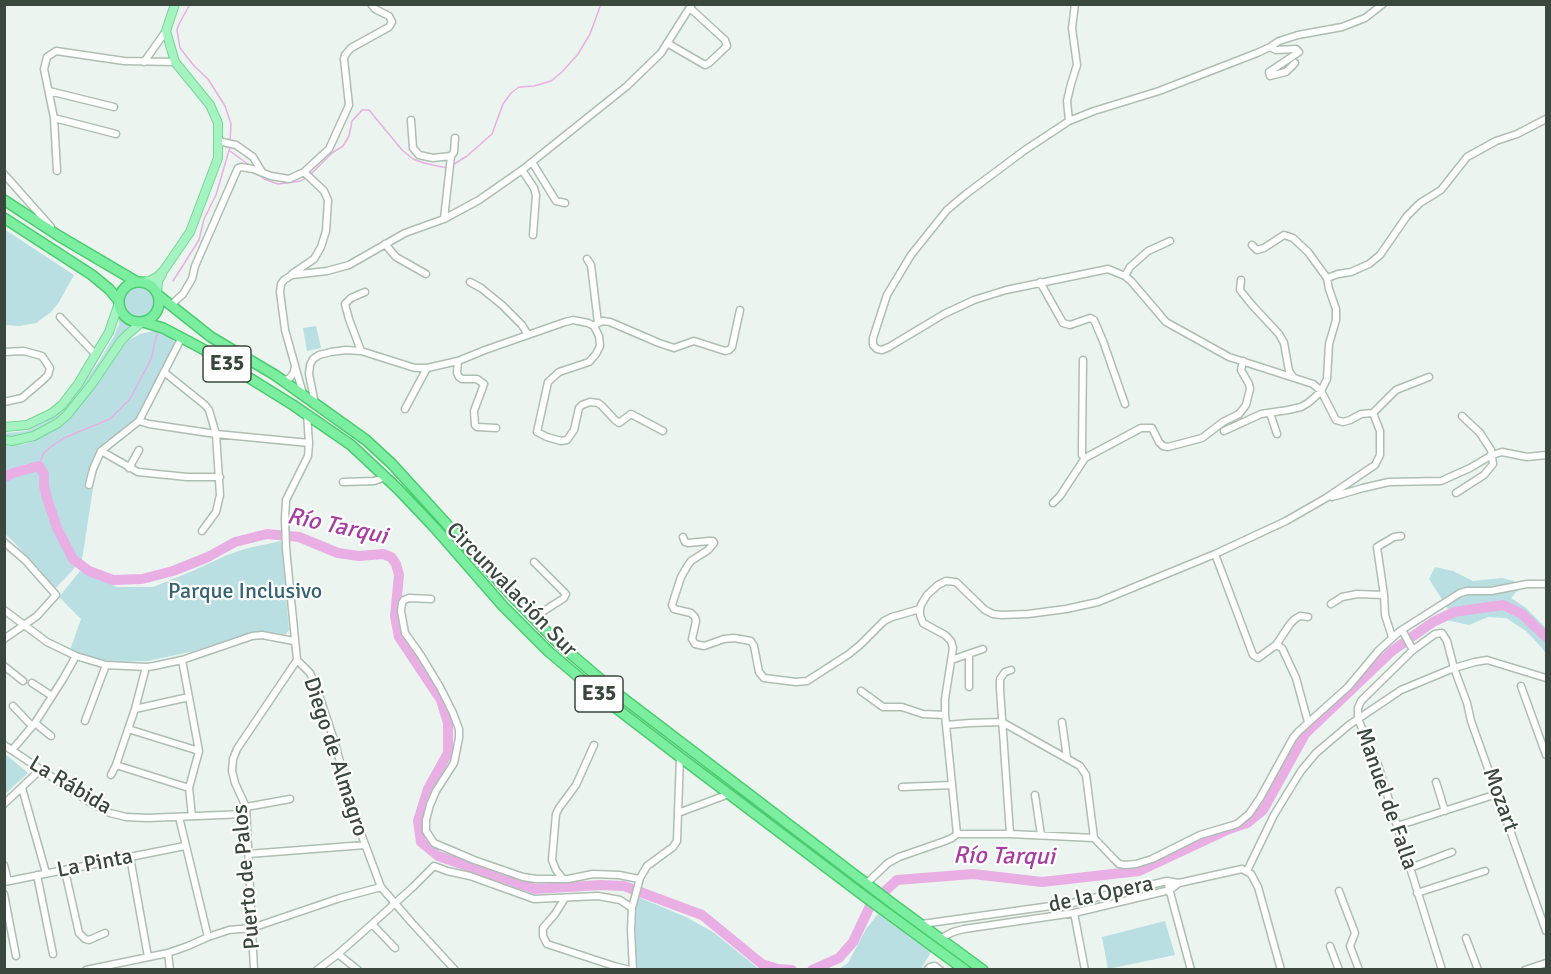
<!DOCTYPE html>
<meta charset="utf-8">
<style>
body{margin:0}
#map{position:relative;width:1551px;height:974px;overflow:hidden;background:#ebf4ee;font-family:Signika,sans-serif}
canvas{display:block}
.frame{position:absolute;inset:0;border:6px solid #3a473d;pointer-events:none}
</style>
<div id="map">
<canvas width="1551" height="974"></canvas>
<div class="frame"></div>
</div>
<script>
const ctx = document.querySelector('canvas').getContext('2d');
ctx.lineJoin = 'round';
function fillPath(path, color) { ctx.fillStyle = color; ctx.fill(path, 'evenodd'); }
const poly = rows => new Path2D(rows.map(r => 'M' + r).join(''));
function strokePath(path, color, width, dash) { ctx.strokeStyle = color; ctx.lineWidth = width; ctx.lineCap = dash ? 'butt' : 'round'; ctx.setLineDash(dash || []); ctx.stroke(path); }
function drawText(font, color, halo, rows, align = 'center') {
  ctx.font = font + ' Signika,sans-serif'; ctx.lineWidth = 4.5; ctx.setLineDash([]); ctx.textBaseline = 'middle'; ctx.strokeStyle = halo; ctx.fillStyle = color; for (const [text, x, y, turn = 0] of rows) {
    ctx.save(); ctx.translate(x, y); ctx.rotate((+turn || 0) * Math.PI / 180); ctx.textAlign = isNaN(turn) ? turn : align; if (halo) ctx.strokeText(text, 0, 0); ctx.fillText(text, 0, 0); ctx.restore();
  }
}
fillPath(poly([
 [4,229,74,275,59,302,51,312,36,323,20,326,5,325],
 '123 302a17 17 0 1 1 34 0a17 17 0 1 1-34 0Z',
 [119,314,125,321,136,324,118,340,93,376,63,414,55,421,35,431,13,437,5,437,4,433,26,431,43,423,53,417,64,408,99,362,114,336,119,324],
 [316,326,321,348,307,351,303,328],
 [154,331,163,332,170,335,175,343,137,420,99,449,82,560,55,589,13,541,5,534,4,446,25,444,36,440,64,423,88,395,121,348,131,339,140,334],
 [281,541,289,630,286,634,278,635,256,631,194,651,148,661,113,662,90,657,70,650,81,619,59,597,80,571,117,587,153,587,195,570,227,555,248,548],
 [1435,567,1453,571,1473,581,1502,578,1514,581,1518,590,1511,598,1526,608,1544,626,1546,630,1546,654,1543,649,1526,631,1506,618,1488,617,1469,625,1446,620,1446,616,1450,612,1429,579],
 [4,753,28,773,5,794,4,794],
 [638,897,686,917,713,932,759,969,644,970,636,967,635,902],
 [878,914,931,952,921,969,839,969,848,963,866,929],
 [1165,921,1175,955,1108,969,1102,937]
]), '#b9dfe3');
strokePath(poly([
 [190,4,179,24,177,30,180,48,194,66,208,79,225,106,231,124,230,142],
 [230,151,249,165],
 [451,166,467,156,492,134,503,104,511,93,519,87,534,86,551,81,562,72,578,54,590,34,601,4],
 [311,174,332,153,343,146,349,136,352,121,362,110,369,110,402,150,413,159,424,163,447,168],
 [259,175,264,179,278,184,301,181,307,177],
 [173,281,199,240,204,219,216,195,230,147],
 [39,466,43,454,49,448,64,438,110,419,130,399,151,359,157,334]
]), '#e9afe5', 1.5);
strokePath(poly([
 [4,478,13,473,39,466,44,474,44,486,47,498,57,528,73,559,89,571,113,580,142,579,173,571,208,557,235,542,267,534,299,537,338,553,359,556,383,554,391,557,396,564,399,575,395,616,399,637,441,700,448,723,448,753,428,789,418,821,421,842,438,856,535,889,601,885,624,886,702,915,762,964,778,969,792,970],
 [812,970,839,958,853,942,871,904,897,880,973,874,1042,882,1139,871,1229,829,1247,823,1263,810,1305,734,1392,651,1433,622,1454,612,1503,605,1522,614,1546,637]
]), '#e9afe5', 10);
const minor = poly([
 [667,43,705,65,709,63,727,46,725,40,690,8],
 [1270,47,1276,50,1296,49,1299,52,1269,72,1270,76,1286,72,1295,63],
 [144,62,166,31],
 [49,91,114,107],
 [54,118,57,171],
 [411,120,413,148,419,155,433,158,451,156,454,152,455,138],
 [1069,121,1067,101,1071,84,1077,65,1072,28,1075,4],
 [116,134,54,118,44,69,47,57,56,51,124,61,175,62],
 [218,141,236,145,253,157,262,172],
 [532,162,556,201,565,203],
 [522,170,534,188,536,195,533,235],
 [4,174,51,227],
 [444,219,451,156],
 [385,244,396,257,426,274],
 [1252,245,1257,250,1264,248,1284,235,1293,238,1308,252,1327,278],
 [587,259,591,265,598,323],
 [292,274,314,259,321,247,326,231,328,200,324,191,304,172],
 [1125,276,1130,267,1148,251,1170,241],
 [1241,280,1240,290,1252,305,1279,334,1284,343,1289,371,1293,377],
 [470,282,481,288,502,305,522,325,528,335],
 [1040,282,1063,323,1070,325,1090,318,1094,320,1103,341,1125,404],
 [171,305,183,294,192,279,195,266,238,168,241,167,253,169,271,176,289,179,304,172,329,149,349,105,344,59,345,55,351,48,389,27,392,22,389,16,375,9,371,4],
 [60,317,96,355],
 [594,326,598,323,603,321,610,322,659,343,674,348,694,341,725,351,729,350,732,347,740,310],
 [361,351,349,319,345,304,351,298,365,292],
 [4,352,24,351,42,356,50,368,48,375,43,380,22,398,4,402],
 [1083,360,1082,447,1082,455,1085,458],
 [458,361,457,373,459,377,462,379,477,379,484,384,474,411,475,425,477,427,496,428],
 [164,372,205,405,209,410,216,434,220,495,216,512,202,531],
 [281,378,284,380,290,378,294,372,295,366],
 [303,394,285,330,280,292,281,284,284,280,292,275,327,271,349,265,405,233,444,219,479,200,522,170,627,86,661,53,692,4],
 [315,404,309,374,310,365,313,359,319,355,331,352,346,350,361,351,415,368,427,368,458,361,485,350,565,322,573,320,588,323,594,326,599,336,600,346,596,354,589,362,559,372,548,382,537,432,547,437,561,441,567,440,574,430,579,408,582,405,590,402,598,403,602,406,615,420,619,423,631,414,663,431],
 [405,409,427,368],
 [1270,413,1277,434],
 [1373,413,1396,390,1429,377],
 [307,414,309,443,308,456,286,500,285,519,286,548,297,660,310,673,316,686,334,740,356,820,381,887,412,923,455,970],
 [139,421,149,424,216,434,309,443],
 [1224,431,1261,414,1288,410,1301,407,1308,403,1315,397,1321,391,1327,379,1329,344,1336,320,1336,309,1329,289,1327,278,1338,274,1351,272,1369,264,1380,255,1407,216,1420,203,1441,190,1467,157,1496,141,1517,134,1546,119],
 [101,451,138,472,187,477,220,477],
 [129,468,139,450],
 [343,482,374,481,386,477],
 [89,485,93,469,101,451,139,421,182,337],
 [1456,493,1484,475,1493,464,1491,450,1480,433,1462,416],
 [1332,497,1363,488,1389,482,1441,481,1470,468,1492,455,1502,452,1527,457,1546,455],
 [1053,503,1060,496,1085,458,1141,428,1152,428,1159,442,1163,446,1168,447,1202,438,1223,422,1239,414,1246,405,1250,389,1249,384,1241,370,1243,361],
 [683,537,685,542,688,543,709,541,713,541,714,543,708,550,691,561,688,565,681,577,672,605,674,609,691,613,695,617,696,621,692,639,695,644,704,646,724,639,734,638,751,641,754,646,759,672,764,678,796,682,807,681,849,654,860,645,884,621,892,617,920,609],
 [4,542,25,560,56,595,37,616,4,639],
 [1215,554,1253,655,1258,658,1276,645,1282,648,1296,678,1308,722],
 [1384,595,1377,547,1394,537,1401,536],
 [431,599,409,598,404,600,402,603,401,611,405,633,420,654,440,687,453,713,459,729,459,738,454,763,436,791,430,805,426,820,426,831,434,843,474,860,523,877,536,879,568,879,593,874,619,875,639,879],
 [1331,604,1342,597,1357,594,1384,595,1385,615,1392,637],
 [4,610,47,642,76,656,106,665,146,667,154,666,182,660,252,636,262,635,294,641],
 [533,618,564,598,566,594,534,562],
 [1402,630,1413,650,1361,701,1358,708,1358,719,1378,765,1442,970],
 [1276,645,1290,624,1295,619,1300,616,1308,617],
 [1413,650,1435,634,1442,633,1447,641,1454,668,1467,703,1471,721,1546,931],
 [182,660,199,751,189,788,192,816],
 [951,660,983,649],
 [4,666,23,681],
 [32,683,52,696],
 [1521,686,1546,755],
 [969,687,969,654],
 [861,691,883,707,902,707,923,714,945,715],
 [13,706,32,726],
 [135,709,189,697],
 [85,721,106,665],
 [1062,722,1067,758],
 [35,723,51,736],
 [128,729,199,751],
 [4,745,91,803,110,813,126,817,147,818,246,814],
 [12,750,35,723,63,679,76,656],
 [116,765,189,788],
 [111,775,116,765,135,709,146,667],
 [1436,782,1445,811],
 [902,787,952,785],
 [22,788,46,873],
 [1035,795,1041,835],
 [4,804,40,770],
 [246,807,290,799],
 [678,813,729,794],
 [179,817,208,937],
 [1397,826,1497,794],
 [957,834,945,715,945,699,953,648,951,641,945,635,923,623,920,615,920,609,921,605,927,595,938,585,946,581,956,582,985,610,993,614,1002,615,1028,614,1066,609,1098,602,1215,554,1286,521,1326,498,1375,465,1380,455,1380,431,1373,413,1361,414,1350,420,1343,422,1336,420,1321,391,1313,384,1229,357,1166,322,1131,281,1125,276,1108,269,1006,290,974,300,944,314,889,347,882,350,877,349,873,345,873,338,887,295,911,255,947,210,966,194,1025,150,1069,121,1094,111,1159,91,1257,53,1270,47,1279,41,1298,35,1342,27,1365,18,1383,4],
 [1010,834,1000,689,1000,679,1005,672,1011,670],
 [1094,838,1114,859,1119,864,1125,865,1136,864,1152,859,1200,835,1237,824,1249,814,1260,798,1293,738,1299,731,1348,687,1379,650,1400,631,1460,593,1467,591,1491,591,1527,584,1546,584],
 [248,854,365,845],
 [130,857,148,957],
 [4,865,8,881],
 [1410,868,1452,852],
 [65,871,79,933,85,939,89,940,105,933],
 [1247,871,1274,815,1301,771,1316,753,1349,725,1401,690,1454,668,1475,662,1487,660,1546,678],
 [37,875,53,954],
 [563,879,556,870,552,860,556,814,559,808,576,785,594,745],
 [1167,881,1191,970],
 [4,882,185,846],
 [866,884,888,863,899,857,945,841,952,838,957,834,1010,834,1094,838,1086,775,1080,766,1002,722,970,723,946,725],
 [1339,891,1355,933,1350,946,1359,970],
 [1417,893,1485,871],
 [4,894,16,956],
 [565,898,555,914,543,928,543,936,547,944,614,966,630,970],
 [1074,913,1085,970],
 [372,924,395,948],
 [922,924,1072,903,1167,881,1179,883,1242,869,1251,874,1258,887,1281,970],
 [1466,938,1478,970],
 [939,939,953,932,964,929,1074,913,1170,890,1179,883],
 [1330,946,1339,970],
 [168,953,170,970],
 [338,954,358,970],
 [86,970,168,953,188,946,208,937,229,930,252,928,340,898,381,887],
 [254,970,246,807,235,783,232,771,233,759,237,749,297,660],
 [317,970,338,954,372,924,413,887,434,866,447,871,470,876,534,899,598,896,620,900,632,908],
 [633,970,631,930,632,908,640,878,647,866,673,847,677,841,680,757],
 [927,970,930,967,935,966,940,970],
 [1525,970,1546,963]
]);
const major = poly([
 [139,282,149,281,157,277,164,270,190,232,218,158,218,123,210,105,175,62,166,31,175,4],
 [157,293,158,281,162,274],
 [4,427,27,425,52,413,62,405,78,384,109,332,119,303],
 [4,440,12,441,34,436,58,423,67,415,92,384,121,341,128,334,142,322]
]);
const highway = poly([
 [4,200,59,236,137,282],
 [4,218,92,275,109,289,119,301],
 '119 302a20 20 0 1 1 40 0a20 20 0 1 1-40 0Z',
 [158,295,211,337,275,375,366,440,392,464,513,597,558,643,619,695,893,904,983,970],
 [143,322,163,328,201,348,293,405,351,445,398,489,435,528,503,606,548,651,612,705,680,757,864,896,965,970]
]);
strokePath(minor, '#aebeb3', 9);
strokePath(major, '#76d797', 10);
strokePath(highway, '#4ccc70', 12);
strokePath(minor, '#fff', 6);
strokePath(major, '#a4f3c1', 8);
strokePath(highway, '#7ceea0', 9);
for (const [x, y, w] of [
 [227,364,48],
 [599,694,48]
]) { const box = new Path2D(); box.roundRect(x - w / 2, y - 18, w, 36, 4.5); ctx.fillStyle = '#fff'; ctx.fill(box); strokePath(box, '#3a473d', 1.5); }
drawText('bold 21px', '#3a473d', null, [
 ["E35",227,364],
 ["E35",599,694]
]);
drawText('22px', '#3a473d', '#fff', [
 ["Circunvalación Sur",511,590,46],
 ["Diego de Almagro",335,757,72],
 ["La Rábida",70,786,31],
 ["Manuel de Falla",1386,799,71],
 ["Mozart",1500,800,70],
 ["La Pinta",95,864,-11],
 ["Puerto de Palos",247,877,-95],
 ["de la Opera",1101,895,-12]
]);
drawText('22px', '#336273', '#fff', [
 ["Parque Inclusivo",245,592]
]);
drawText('italic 24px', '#a73ea0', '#fff', [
 ["Río Tarqui",337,527,12],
 ["Río Tarqui",1004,857,1]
]);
</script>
